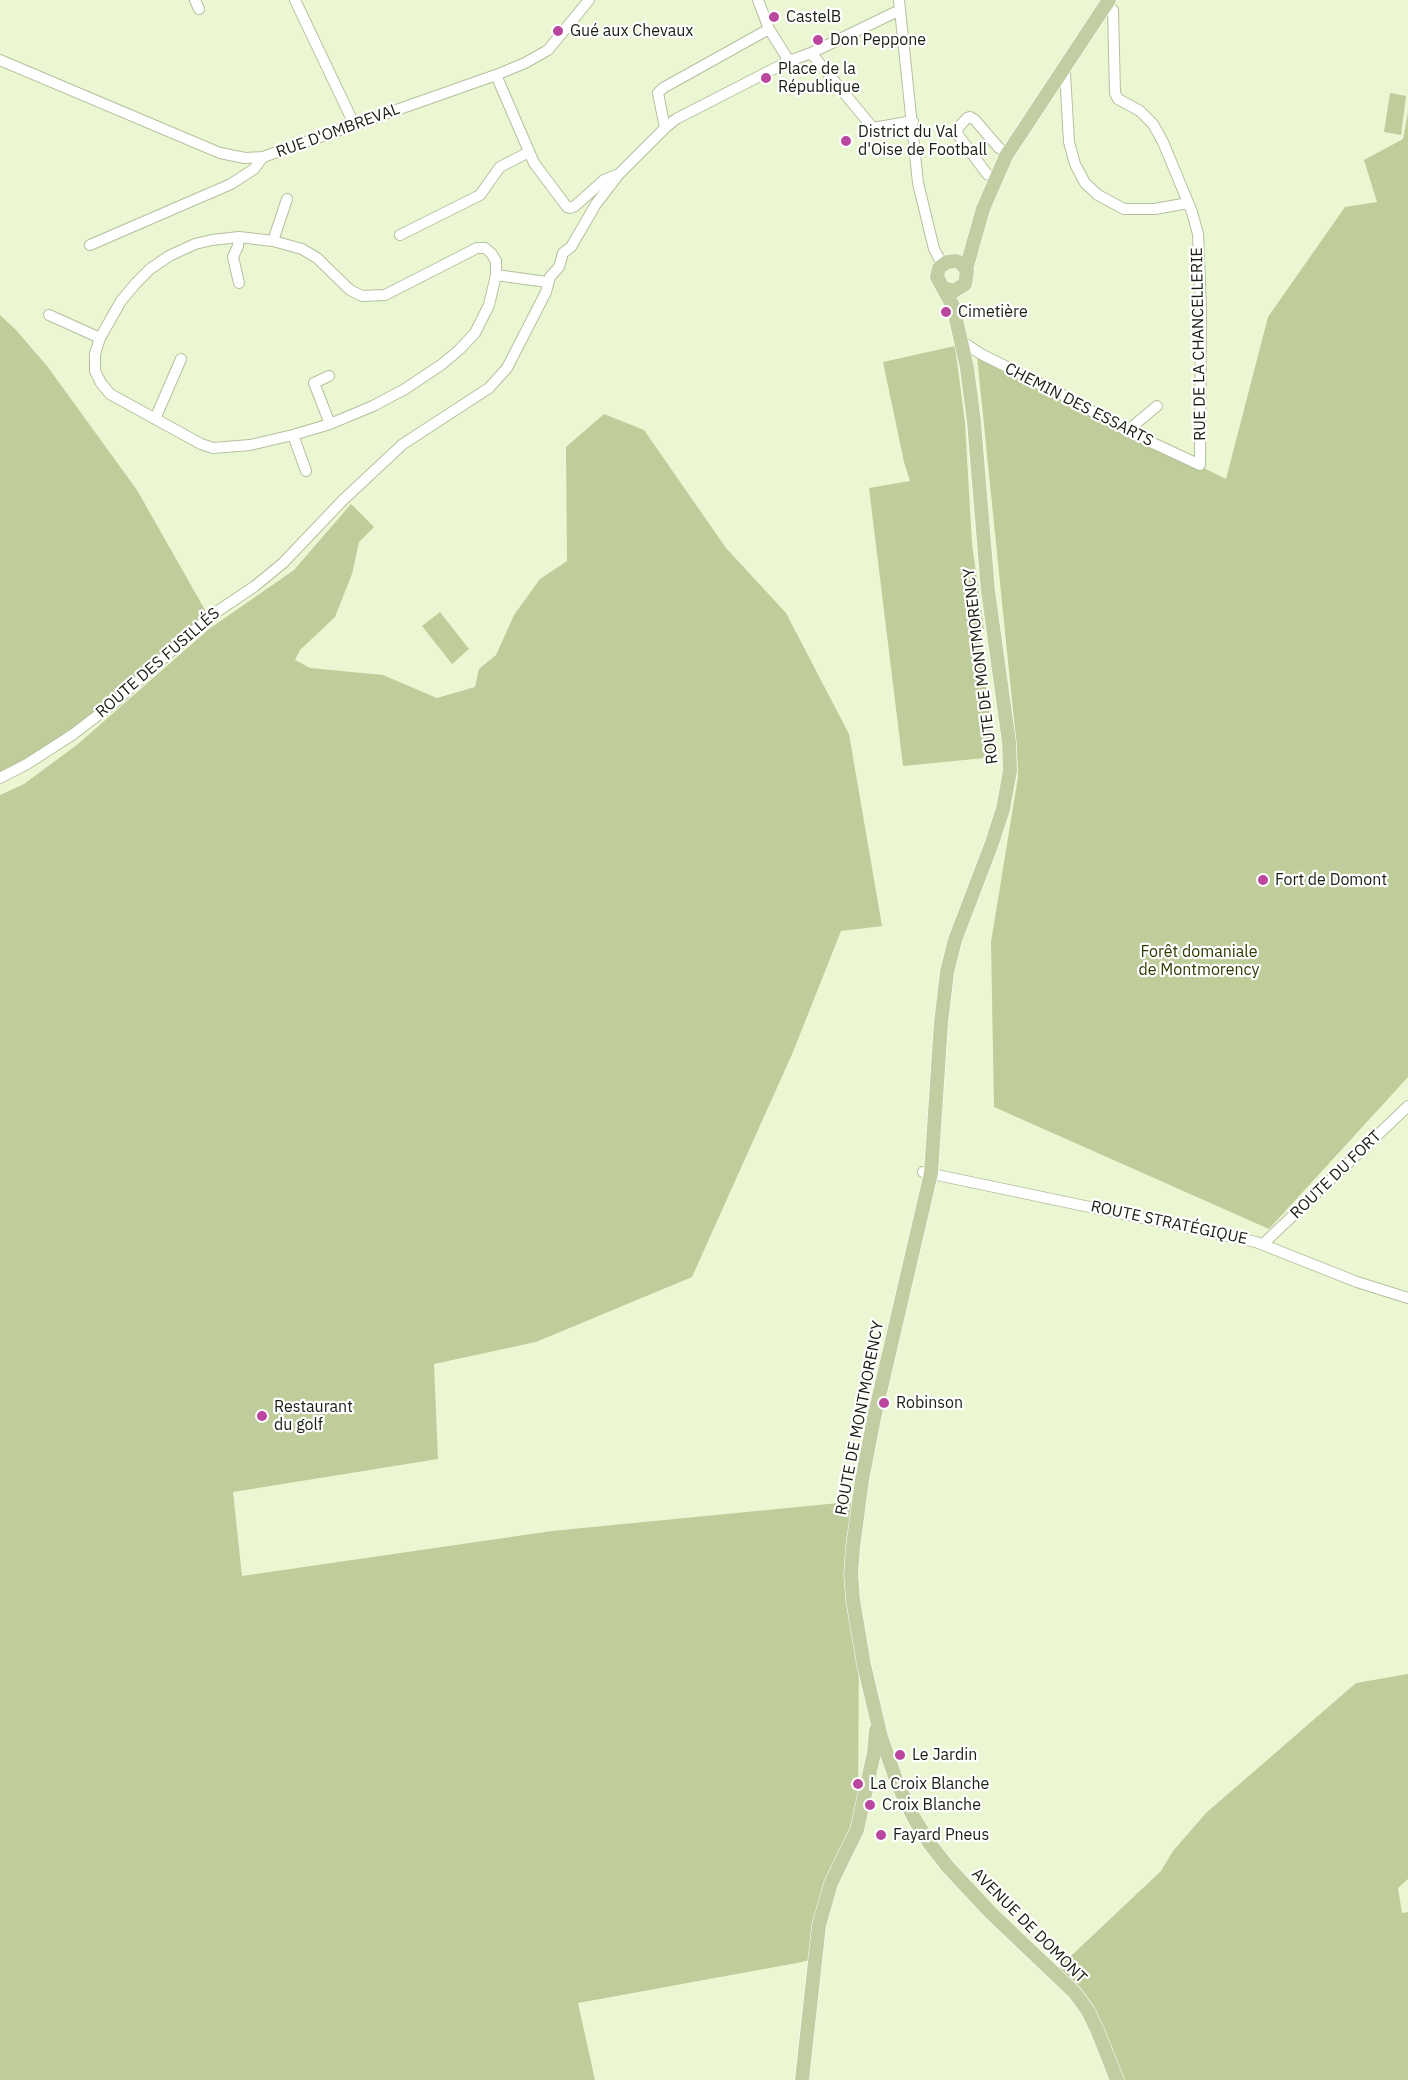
<!DOCTYPE html>
<meta charset="utf-8">
<style>
body{margin:0}
canvas{display:block;background:#ebf7d3}
</style>
<canvas width="1408" height="2080"></canvas>
<script>
const ctx = document.querySelector('canvas').getContext('2d');
ctx.lineJoin = 'round';
function fillPath(path, color) { ctx.fillStyle = color; ctx.fill(path, 'evenodd'); }
const poly = rows => new Path2D(rows.map(r => 'M' + r).join(''));
function strokePath(path, color, width, dash) { ctx.strokeStyle = color; ctx.lineWidth = width; ctx.lineCap = dash ? 'butt' : 'round'; ctx.setLineDash(dash || []); ctx.stroke(path); }
function drawText(font, color, halo, rows, align = 'center') {
  ctx.font = font + ' "IBM Plex Sans",sans-serif'; ctx.lineWidth = 4.5; ctx.setLineDash([]); ctx.textBaseline = 'middle'; ctx.strokeStyle = halo; ctx.fillStyle = color; for (const [text, x, y, turn = 0] of rows) {
    ctx.save(); ctx.translate(x, y); ctx.rotate((+turn || 0) * Math.PI / 180); ctx.textAlign = isNaN(turn) ? turn : align; if (halo) ctx.strokeText(text, 0, 0); ctx.fillText(text, 0, 0); ctx.restore();
  }
}
fillPath(poly([
 [1390,93,1406,96,1401,135,1384,132],
 [1408,112,1408,1077,1269,1229,994,1107,991,942,1018,777,1017,750,977,356,1226,479,1268,317,1345,207,1377,202,1364,160,1403,139],
 [0,315,16,330,47,366,137,490,209,617,114,703,0,778],
 [955,346,965,423,972,544,984,629,979,630,995,757,903,766,869,488,910,481,904,462,883,362],
 [604,414,644,430,726,548,786,613,849,734,882,926,841,931,793,1052,692,1277,536,1342,434,1364,438,1459,233,1492,242,1576,552,1531,859,1501,851,1574,859,1637,858,1811,814,1959,797,1963,578,2003,595,2080,0,2080,0,795,24,784,78,744,209,629,294,570,351,504,374,527,359,542,352,574,335,617,300,650,295,660,310,668,383,675,437,698,475,687,479,669,496,655,514,615,540,579,567,561,566,447],
 [440,612,469,649,452,664,422,626],
 [1408,1674,1408,1879,1398,1888,1402,1913,1408,1912,1408,2080,1117,2080,1088,2011,1054,1972,1161,1871,1173,1851,1206,1813,1356,1683]
]), '#becd9a');
const minor = poly([
 [195,0,199,9],
 [295,0,354,124],
 [758,0,769,29,789,61],
 [899,0,918,183,934,249,942,264],
 [811,53,873,128,913,121],
 [0,60,220,153,245,158,263,157,496,75,525,63,548,50,589,0],
 [1062,71,1065,73,1069,142,1075,164,1085,183,1098,195,1124,209,1155,209,1188,203],
 [496,75,534,163,567,207,570,208,575,206,604,180,619,174],
 [665,128,658,93,663,88,769,29],
 [995,178,987,174,958,135,957,129,967,118,970,117,975,120,999,148,1008,153],
 [400,235,480,195,500,167,529,152],
 [273,241,287,199],
 [90,245,231,184,254,169,263,157],
 [496,275,489,305,475,333,459,350,441,365,405,389,373,406,330,424,293,435,250,445,213,448,201,444,110,394,101,383,95,371,95,354,100,338,121,301,136,283,150,269,169,256,195,244,212,240,239,237,273,241,302,249,317,258,350,290,362,296,385,295,477,248,485,248,491,253,496,261,496,275,547,282],
 [239,283,233,257,238,246,239,237],
 [49,315,100,338],
 [961,341,981,354,1061,394,1127,431,1200,465,1201,307,1198,234,1192,212,1163,142,1153,124,1140,111,1118,99,1115,93,1113,10,1106,4],
 [329,376,314,383,330,424],
 [155,419,181,359],
 [1127,431,1157,406],
 [293,435,306,471],
 [0,778,27,764,72,735,114,703,209,617,255,586,283,563,343,500,403,444,489,388,507,368,546,292,550,277,559,267,563,253,571,247,596,204,619,174,665,128,676,119,789,61,811,53,900,10],
 [923,1172,1256,1242,1357,1282,1408,1298],
 [1263,1244,1408,1106]
]);
const major = poly([
 [966,269,983,209,1006,156,1109,0],
 [944,288,954,291,965,284,967,271,961,263,956,261,947,262,939,268,937,277,953,306,967,368,974,422,988,591,1009,742,1010,771,1003,809,992,843,955,940,947,972,941,1023,931,1173,874,1418,862,1480,853,1547,851,1574,853,1600,864,1665,881,1737,898,1785,914,1818,930,1844,948,1867,991,1913,1075,1993,1088,2011,1098,2032,1117,2080],
 [802,2080,819,1925,831,1883,857,1830,874,1753,876,1730]
]);
strokePath(minor, '#b5c09d', 12);
strokePath(major, '#fff', 15);
strokePath(minor, '#fff', 10);
strokePath(major, '#c2cea1', 14);
for (const [x, y, r, color] of [
 [774,17,6,"#bb469e"],
 [558,31,6,"#bb469e"],
 [818,40,6,"#bb469e"],
 [766,78,6,"#bb469e"],
 [846,141,6,"#bb469e"],
 [946,312,6,"#bb469e"],
 [1263,880,6,"#bb469e"],
 [884,1403,6,"#bb469e"],
 [262,1416,6,"#bb469e"],
 [900,1755,6,"#bb469e"],
 [858,1784,6,"#bb469e"],
 [870,1805,6,"#bb469e"],
 [881,1835,6,"#bb469e"]
]) { const dot = new Path2D(); dot.arc(x, y, r, 0, 2 * Math.PI); ctx.fillStyle = color; ctx.fill(dot); strokePath(dot, '#fff', 2); }
drawText('16px', '#1b1f12', '#fff', [
 ["CastelB",786,17],
 ["Gué aux Chevaux",570,31],
 ["Don Peppone",830,40],
 ["Place de la",778,69],
 ["République",778,87],
 ["District du Val",858,132],
 ["d'Oise de Football",858,150],
 ["Cimetière",958,312],
 ["Fort de Domont",1275,880],
 ["Robinson",896,1403],
 ["Restaurant",274,1407],
 ["du golf",274,1425],
 ["Le Jardin",912,1755],
 ["La Croix Blanche",870,1784],
 ["Croix Blanche",882,1805],
 ["Fayard Pneus",893,1835]
], 'left');
drawText('16px', '#1b1f12', '#fff', [
 ["RUE D'OMBREVAL",338,131,-20],
 ["RUE DE LA CHANCELLERIE",1199,344,-91],
 ["CHEMIN DES ESSARTS",1079,405,27],
 ["ROUTE DES FUSILLÉS",158,663,-41],
 ["ROUTE DE MONTMORENCY",981,666,-97],
 ["ROUTE DU FORT",1336,1175,-44],
 ["ROUTE STRATÉGIQUE",1169,1223,12],
 ["ROUTE DE MONTMORENCY",860,1418,-79],
 ["AVENUE DE DOMONT",1029,1926,45]
]);
drawText('16px', '#303c00', '#fff', [
 ["Forêt domaniale",1199,952],
 ["de Montmorency",1199,970]
]);
</script>
